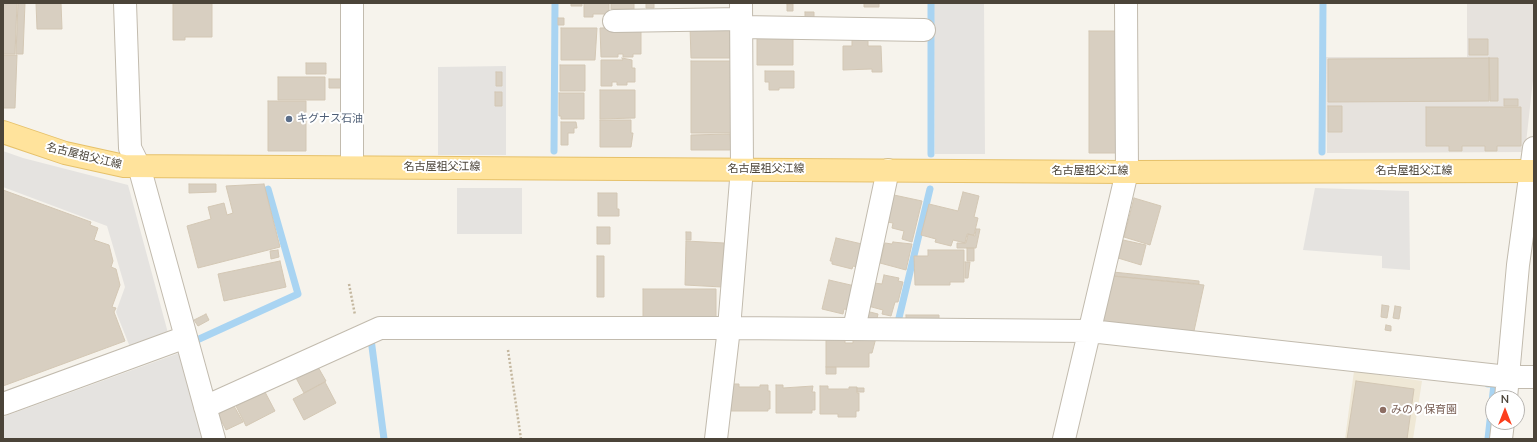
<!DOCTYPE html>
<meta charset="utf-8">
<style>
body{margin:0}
#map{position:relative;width:1537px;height:442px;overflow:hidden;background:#f6f3ec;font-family:Mulish,sans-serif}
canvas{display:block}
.frame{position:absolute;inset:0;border:4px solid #4b4439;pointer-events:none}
.north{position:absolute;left:1485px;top:390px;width:40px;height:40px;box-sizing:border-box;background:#fff;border:1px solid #b7b4b0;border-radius:50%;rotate:0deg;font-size:11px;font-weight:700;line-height:16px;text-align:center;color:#4b4439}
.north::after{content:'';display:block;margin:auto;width:14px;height:18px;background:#fc3f1d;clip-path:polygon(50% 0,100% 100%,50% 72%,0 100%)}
</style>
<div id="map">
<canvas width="1537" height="442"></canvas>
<div class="frame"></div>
<div class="north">N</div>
</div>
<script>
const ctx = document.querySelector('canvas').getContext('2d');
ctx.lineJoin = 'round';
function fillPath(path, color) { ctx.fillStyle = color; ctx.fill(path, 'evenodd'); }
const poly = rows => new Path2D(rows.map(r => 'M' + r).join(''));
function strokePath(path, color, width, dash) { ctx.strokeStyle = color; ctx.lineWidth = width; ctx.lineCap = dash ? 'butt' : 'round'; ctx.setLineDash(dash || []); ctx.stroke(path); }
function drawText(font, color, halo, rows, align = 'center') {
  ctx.font = font + ' Mulish,"Noto Sans JP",sans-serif'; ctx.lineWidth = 4; ctx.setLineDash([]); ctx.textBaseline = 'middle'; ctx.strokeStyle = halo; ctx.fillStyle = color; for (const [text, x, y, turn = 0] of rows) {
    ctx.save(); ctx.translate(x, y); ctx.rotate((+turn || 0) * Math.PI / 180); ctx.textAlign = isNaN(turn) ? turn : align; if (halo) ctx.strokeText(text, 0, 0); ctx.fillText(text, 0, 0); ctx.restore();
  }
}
fillPath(poly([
 [1467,3,1534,3,1534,71,1525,152,1327,153,1326,57,1467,57]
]), '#e6e2dd');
fillPath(poly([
 [1354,371,1422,381,1413,439,1345,439]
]), '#efe8d6');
fillPath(poly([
 [934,3,984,3,985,154,935,154],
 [506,66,506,155,438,155,438,67],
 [3,151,23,158,128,185,168,333,130,347,116,312,125,287,107,226,3,187],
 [457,188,522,188,522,234,457,234],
 [1315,188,1409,191,1410,270,1382,268,1382,256,1303,250],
 [179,353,203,439,3,439,3,417]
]), '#e5e3e0');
strokePath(poly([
 [931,3,931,154],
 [554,151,555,3],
 [1322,152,1323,3],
 [898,322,930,189],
 [371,339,384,439],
 [197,340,298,294,268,189],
 [1488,384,1494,384,1488,439]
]), '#a9d4f2', 7);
const building = poly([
 [3,3,17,3,15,54,3,54,3,3],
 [18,3,25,3,23,54,16,54,18,3],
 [36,3,61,3,62,29,37,29,36,3],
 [173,3,212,3,212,37,185,37,185,40,173,40,173,3],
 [562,3,582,3,582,6,571,6,571,3,562,3],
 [584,3,609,3,609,14,593,14,593,17,584,17,584,3],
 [611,3,634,3,634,9,611,9,611,3],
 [646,3,654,3,654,8,646,8,646,3],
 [864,3,879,3,879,7,864,7,864,3],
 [787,4,793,4,793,11,787,11,787,4],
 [805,12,814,12,814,25,805,25,805,12],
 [558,18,564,18,564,25,558,25,558,18],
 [641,27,641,54,633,54,633,57,623,57,623,54,618,54,618,57,601,57,600,28,641,27],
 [690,27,730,27,730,58,691,58,690,27],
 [561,28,597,28,595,60,561,60,561,28],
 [1089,31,1118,31,1118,153,1089,153,1089,31],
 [757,38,793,38,793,65,757,65,757,38],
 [1469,39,1488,39,1488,55,1469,55,1469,39],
 [852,40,868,40,868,46,881,46,882,72,872,72,872,69,843,70,843,46,852,46,852,40],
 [3,55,17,55,15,108,3,108,3,55],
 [622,58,632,60,632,68,635,68,635,82,627,82,627,85,617,85,617,82,612,82,612,86,601,86,601,60,623,60,622,58],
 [1489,58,1498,58,1498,101,1490,101,1489,58],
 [1489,58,1489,101,1328,102,1328,59,1489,58],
 [691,61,731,61,731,133,691,133,691,61],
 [306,63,326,63,326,74,306,74,306,63],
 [560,65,585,65,585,91,560,91,560,65],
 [765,71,794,71,794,88,779,88,779,90,769,90,769,82,765,82,765,71],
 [496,72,502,72,502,86,496,86,496,72],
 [278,77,325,77,325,100,278,100,278,77],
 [329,79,341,79,341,88,329,88,329,79],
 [600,90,635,90,635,118,600,119,600,90],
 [495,92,502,92,502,106,495,106,495,92],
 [559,93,584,93,584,119,561,119,561,116,559,116,559,93],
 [1504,99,1518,99,1518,106,1504,106,1504,99],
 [268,101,306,101,306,151,268,151,268,101],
 [1328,106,1342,106,1342,132,1328,132,1328,106],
 [1426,107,1521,107,1521,146,1497,146,1497,151,1485,151,1485,146,1462,146,1462,151,1449,151,1449,146,1426,146,1426,107],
 [600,120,631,120,631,133,633,133,631,147,600,147,600,120],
 [561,122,576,122,577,128,574,128,574,133,568,133,568,145,561,145,561,122],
 [730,134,731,150,691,150,691,135,730,134],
 [189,184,216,184,216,192,189,193,189,184],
 [264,184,280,247,198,268,187,226,211,219,208,207,224,203,227,215,233,213,226,186,264,184],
 [3,190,91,222,90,225,98,228,94,240,109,245,113,261,111,267,116,269,120,285,112,307,116,308,114,312,125,341,3,386,3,190],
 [963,192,979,196,974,217,978,218,974,235,967,234,965,243,953,240,951,246,935,242,936,239,921,235,929,204,958,211,963,192],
 [598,193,617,193,617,209,619,209,619,216,598,216,598,193],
 [894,195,922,201,912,242,902,239,904,231,892,228,893,223,887,222,894,195],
 [1134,198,1161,206,1150,245,1124,237,1134,198],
 [597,227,610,227,610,244,597,244,597,227],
 [976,229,980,229,976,248,957,248,957,243,966,243,968,234,975,236,976,229],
 [686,232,691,232,691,240,686,240,686,232],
 [836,238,862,244,857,267,853,266,852,269,832,264,832,261,830,261,836,238],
 [1123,240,1146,245,1141,265,1118,258,1123,240],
 [686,241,724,243,722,287,685,285,686,241],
 [893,242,912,244,906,270,880,263,885,243,892,244,893,242],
 [967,248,974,248,974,261,967,261,967,248],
 [278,250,279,257,271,259,270,251,278,250],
 [928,250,964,250,964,282,950,282,950,285,915,285,914,256,928,256,928,250],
 [597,256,604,256,604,297,597,297,597,256],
 [280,261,286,287,224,301,218,274,280,261],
 [965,262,970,262,968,278,965,278,965,262],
 [1113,272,1199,281,1199,284,1113,276,1113,272],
 [884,275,899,278,898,281,903,282,898,302,895,302,891,316,882,314,883,310,868,306,874,283,882,284,884,275],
 [1113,276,1204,285,1194,331,1102,321,1113,276],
 [829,280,855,286,849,310,844,309,843,314,822,309,829,280],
 [643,289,716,289,716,321,643,321,643,289],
 [1382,305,1389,306,1387,318,1381,317,1382,305],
 [1395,306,1401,307,1399,319,1393,318,1395,306],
 [866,311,878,314,876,323,864,320,866,311],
 [206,314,209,320,198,326,194,320,206,314],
 [906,315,939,315,939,322,906,322,906,315],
 [1386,325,1391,326,1391,331,1385,330,1386,325],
 [853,334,877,334,872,353,869,353,869,367,826,367,826,335,845,335,845,343,853,343,853,334],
 [318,367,326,381,304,393,296,378,318,367],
 [826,367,836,367,836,374,826,374,826,367],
 [1356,381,1414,389,1407,439,1347,439,1356,381],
 [325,382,336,403,304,420,293,399,325,382],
 [731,384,739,384,739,387,760,387,760,385,768,385,768,391,770,391,770,409,768,409,768,411,731,411,731,384],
 [776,385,783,385,783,388,813,386,812,392,815,392,815,410,812,410,812,413,776,413,776,385],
 [820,386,828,386,828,389,849,389,849,387,857,387,857,393,859,393,859,411,856,411,856,417,838,417,838,414,820,414,820,386],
 [857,388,864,388,864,392,857,392,857,388],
 [265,392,275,411,246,426,236,406,265,392],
 [234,406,243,422,226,430,218,414,234,406]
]);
fillPath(building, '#d8cfc1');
strokePath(building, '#d3c7b4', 1);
const minor = poly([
 [352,3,352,167],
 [614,21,741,19],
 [741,27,924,30],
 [139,166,214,439],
 [854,329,888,170],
 [1506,398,1518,265,1534,148],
 [3,404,186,337],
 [205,407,380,328,729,328,1090,331,1508,377,1534,377],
 [716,439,729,328,742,168,741,3],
 [1064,439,1127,172,1126,3],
 [1501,439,1503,422]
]);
const tertiary = poly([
 [125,3,130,148,139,166]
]);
const primary = poly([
 [3,132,65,153,124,166,1127,172,1534,171]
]);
strokePath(minor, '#c2bbae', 24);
strokePath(tertiary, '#c2bbae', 24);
strokePath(primary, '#e6c16a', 24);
strokePath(poly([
 [349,284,355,315],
 [508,350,521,439]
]), '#c4b79f', 2.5, [2, 2]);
strokePath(minor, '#fff', 22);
strokePath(tertiary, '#fff', 22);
strokePath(primary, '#ffe39c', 22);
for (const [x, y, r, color] of [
 [289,119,4,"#5c6f8a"],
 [1383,410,4,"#8d6e63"]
]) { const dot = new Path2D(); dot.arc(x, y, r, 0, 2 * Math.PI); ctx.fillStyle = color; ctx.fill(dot); strokePath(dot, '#fff', 1.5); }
drawText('11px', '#4e5e75', '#fff', [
 ["キグナス石油",297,119]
], 'left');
drawText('11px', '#4b4439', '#fff', [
 ["名古屋祖父江線",84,156,14],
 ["名古屋祖父江線",442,167],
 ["名古屋祖父江線",766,169],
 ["名古屋祖父江線",1090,171],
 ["名古屋祖父江線",1414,171]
]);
drawText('11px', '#785e54', '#fff', [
 ["みのり保育園",1391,410]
], 'left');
</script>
